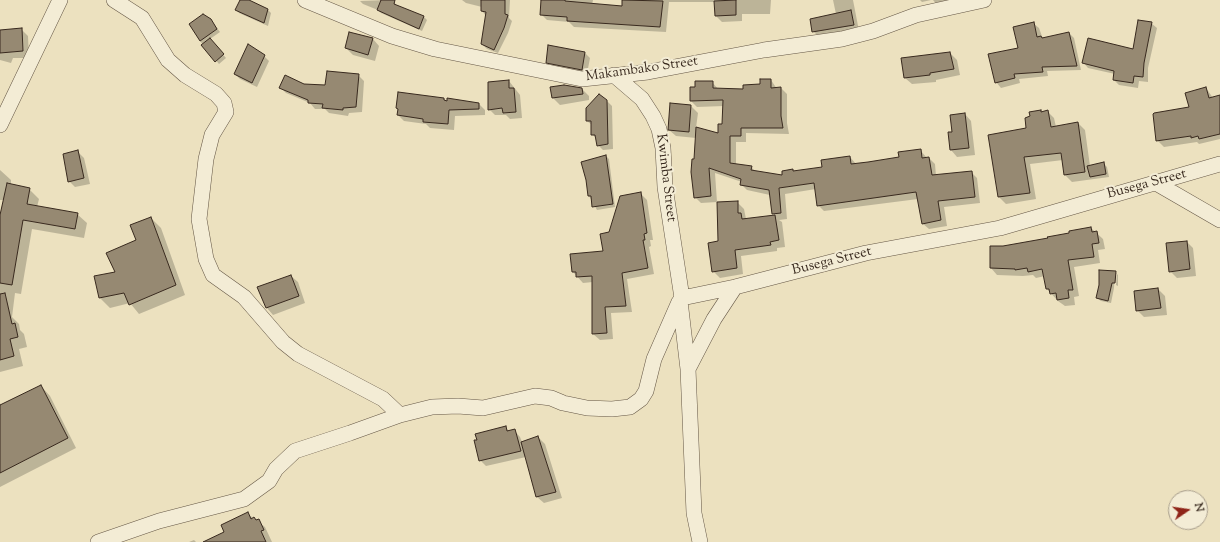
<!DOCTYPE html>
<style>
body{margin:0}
#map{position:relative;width:1220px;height:542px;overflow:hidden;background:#ece1bf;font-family:"Sorts Mill Goudy",serif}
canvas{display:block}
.north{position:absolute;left:1168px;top:490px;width:40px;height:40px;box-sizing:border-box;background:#f3ecd5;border:1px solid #a89e8c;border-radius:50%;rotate:77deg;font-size:11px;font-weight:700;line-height:16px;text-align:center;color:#38291e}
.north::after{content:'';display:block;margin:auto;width:14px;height:18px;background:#8f2418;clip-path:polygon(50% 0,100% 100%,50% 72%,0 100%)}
</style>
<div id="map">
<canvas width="1220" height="542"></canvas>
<div class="north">N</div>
</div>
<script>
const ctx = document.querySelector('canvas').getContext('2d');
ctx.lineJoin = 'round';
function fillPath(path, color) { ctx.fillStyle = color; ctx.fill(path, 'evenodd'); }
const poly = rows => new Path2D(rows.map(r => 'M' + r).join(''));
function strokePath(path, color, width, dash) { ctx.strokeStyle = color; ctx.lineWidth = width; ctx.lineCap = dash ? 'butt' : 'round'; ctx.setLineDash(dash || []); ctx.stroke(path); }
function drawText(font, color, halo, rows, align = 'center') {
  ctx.font = font + ' "Sorts Mill Goudy",serif'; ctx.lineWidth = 4; ctx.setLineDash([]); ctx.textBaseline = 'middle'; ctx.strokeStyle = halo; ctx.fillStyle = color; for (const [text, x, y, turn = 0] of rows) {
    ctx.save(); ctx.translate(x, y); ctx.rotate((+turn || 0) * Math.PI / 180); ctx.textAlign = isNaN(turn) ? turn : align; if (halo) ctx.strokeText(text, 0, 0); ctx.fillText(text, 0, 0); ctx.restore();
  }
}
fillPath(poly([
 [241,0,247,0,268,10,271,13,268,26,239,13,236,9],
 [388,0,394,2,397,6,424,17,427,20,422,31,381,13,378,10,363,4,360,1],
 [462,0,510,0,509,18,512,21,508,33,498,53,487,49,482,44,486,16,482,11,482,7,466,3],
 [542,0,593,0,592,5,623,7,623,0,771,0,770,14,742,14,742,21,722,22,716,16,715,2,669,2,666,32,574,27,569,22,547,20,541,14],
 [833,0,853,0,859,31,819,37,813,31,836,14],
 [920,0,931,0,922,2],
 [933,0,971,0,939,7],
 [1033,23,1039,28,1043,39,1069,33,1074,38,1081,70,1047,71,1048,76,1019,79,1020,83,1001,88,996,82],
 [1151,23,1157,28,1148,68,1148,82,1139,81,1138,88,1119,85,1114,80,1115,74,1088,68,1083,62,1134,50],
 [214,24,220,32,210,39,226,58,219,64,200,41],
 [21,29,28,36,29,58,13,58,11,63,0,60,0,30],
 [373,39,379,46,375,61,353,55,346,48],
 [585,53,590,58,587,74,553,67,548,62],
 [950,53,957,60,960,75,936,80,936,82,912,84,905,78],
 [264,56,269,61,257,87,240,79,235,74],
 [358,75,364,81,362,112,349,113,348,116,329,113,325,109,315,109,310,103,286,93,281,88,304,85,325,86],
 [771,80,777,89,781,88,787,94,787,123,789,134,746,133,746,142,736,142,736,165,751,167,756,172,783,176,793,170,794,172,824,168,850,157,856,164,900,158,920,150,927,158,929,158,935,164,936,176,971,172,977,178,980,203,944,207,947,226,929,229,922,223,918,199,824,211,818,205,816,189,785,194,787,219,779,220,782,222,785,247,777,248,777,251,741,256,743,274,720,278,713,271,719,242,737,202,744,209,746,219,775,216,773,213,770,195,747,190,741,184,742,182,715,173,717,202,701,203,695,197,696,138,676,136,669,130,691,106,698,113,696,128,719,134,723,125,724,106,697,107,691,101,696,88,712,82,718,89,744,90],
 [509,81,520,95,522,118,510,119,506,115,495,115,489,109,489,83],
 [1206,88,1213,98,1220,96,1220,139,1199,144,1197,142,1164,147,1157,140,1190,108],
 [582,89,589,96,589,100,560,105,553,98],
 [444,99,447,102,479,104,485,110,485,115,455,116,454,130,430,128,426,124,404,121,398,115,398,110,397,108],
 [606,100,612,106,613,149,603,150,598,145,597,139,592,134,592,125,587,121],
 [1047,111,1054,118,1056,127,1078,123,1085,130,1090,166,1104,164,1107,167,1109,177,1072,182,1065,175,1063,160,1030,164,1036,199,1006,204,999,197,1028,129,1031,117,1030,113],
 [965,114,971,121,975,155,957,157,951,150,953,132],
 [78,152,84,158,90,184,75,187,69,181],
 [606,156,609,159,615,207,597,210,589,196],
 [0,170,11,180,11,185,29,189,39,199,37,207,77,214,87,223,84,238,32,229,21,294,15,293,12,317,19,324,20,330,24,334,27,347,19,349,23,366,0,372,0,225,5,200,0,200],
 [640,193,647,200,653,240,650,240,651,246,649,247,654,274,627,279,632,312,611,313,613,339,600,340,593,334,593,282,583,283,573,272,604,252,610,233],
 [151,218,161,228,185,295,139,314,130,303,110,308,100,298,96,277,116,273],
 [1091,228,1103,239,1105,249,1098,250,1100,263,1074,267,1079,296,1074,297,1075,305,1065,306,1058,301,1047,289,1045,276,1036,278,1033,275,1023,276,997,275,991,268,1003,248,1049,239],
 [1187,242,1193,248,1196,276,1177,278,1170,271],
 [1115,272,1118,275,1118,286,1116,285,1117,273,1115,273,1114,288,1111,303,1101,301,1097,298],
 [291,276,298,282,305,303,273,315,267,308,259,288],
 [1158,289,1165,296,1167,315,1144,317,1137,310],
 [41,386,50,396,76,448,0,487,0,403,1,405],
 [505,427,510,432,514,430,520,437,522,442,538,437,545,444,562,498,544,503,537,497,526,457,486,466,480,460,478,440],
 [248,514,265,527,272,542,205,542,226,532],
 [194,540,196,542,189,542]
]), '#0003');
const building = poly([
 [240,0,249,0,268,9,264,23,235,10,240,0],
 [381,0,395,0,394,4,424,16,419,29,377,10,381,0],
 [481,0,505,0,505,14,508,15,504,28,494,50,481,44,486,12,481,11,481,0],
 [541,0,565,0,565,1,622,6,622,0,663,1,660,27,567,21,567,17,540,15,541,0],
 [736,0,736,15,715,16,714,1,736,0],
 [851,10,854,25,812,32,810,19,851,10],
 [203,14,211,19,217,29,200,41,189,24,203,14],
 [1138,20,1152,22,1144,63,1143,77,1134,76,1133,83,1113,80,1114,71,1082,63,1088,38,1133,49,1138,20],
 [1034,22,1037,37,1041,36,1042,38,1069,32,1077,66,1042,67,1043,72,1014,74,1015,78,995,83,988,54,1018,48,1013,27,1034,22],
 [22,28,23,51,0,53,0,30,22,28],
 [349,32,373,38,368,55,345,48,349,32],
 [210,38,224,54,215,62,201,45,210,38],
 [248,44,265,55,252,83,234,74,248,44],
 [548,45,585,52,582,70,546,63,548,45],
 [950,52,954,69,930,73,930,75,904,78,901,58,950,52],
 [327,71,359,74,356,107,343,108,343,110,322,108,323,104,308,103,308,100,279,88,285,75,304,84,325,85,327,71],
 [760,79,771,79,771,88,781,87,781,116,783,128,741,128,741,136,730,136,730,163,752,166,751,170,782,175,782,171,793,169,793,171,822,167,821,160,850,156,851,164,868,162,899,157,898,152,921,149,922,158,929,157,932,175,972,171,975,197,938,201,941,220,922,224,916,192,817,206,814,183,779,188,781,213,772,214,769,190,740,185,741,179,709,168,711,196,694,198,691,172,692,159,694,159,696,127,718,133,718,124,722,124,723,100,690,101,690,87,695,87,695,81,713,81,713,88,743,89,743,85,760,84,760,79],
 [509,80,509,88,514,88,516,112,503,113,502,108,488,110,488,82,509,80],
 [564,85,582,88,583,94,552,98,550,87,564,85],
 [1206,87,1209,98,1220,95,1220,134,1199,139,1198,136,1191,138,1191,136,1156,141,1153,114,1154,113,1189,107,1185,93,1206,87],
 [398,92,444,98,444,100,447,101,447,98,479,103,479,109,449,110,448,124,423,122,423,119,397,115,398,109,396,108,398,92],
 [599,94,607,100,608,144,597,146,595,135,591,135,591,121,586,121,586,108,599,94],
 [670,103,691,105,689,132,668,130,670,103],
 [1041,110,1041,112,1048,110,1051,127,1078,122,1085,172,1064,175,1061,153,1024,157,1030,193,998,197,988,135,1026,128,1025,118,1030,116,1029,112,1041,110],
 [965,113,969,148,950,150,948,132,952,132,950,115,965,113],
 [78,150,84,178,68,182,63,154,78,150],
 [606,155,613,204,592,207,591,196,588,196,586,180,581,162,606,155],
 [1104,162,1106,174,1090,177,1087,166,1104,162],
 [7,183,30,188,27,204,78,213,75,229,23,220,12,285,0,283,0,215,7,183],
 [641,192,647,233,644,234,645,240,643,240,648,268,622,273,626,306,605,307,607,333,592,334,592,276,576,277,576,272,572,272,570,254,603,251,600,234,609,232,620,196,641,192],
 [738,201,738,213,741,213,742,219,775,215,779,240,770,242,771,245,735,250,737,268,712,272,708,243,718,241,717,202,738,201],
 [151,217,176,285,129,305,124,293,99,298,94,276,115,272,106,253,136,240,130,225,151,217],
 [1091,227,1092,232,1097,231,1099,243,1092,244,1094,257,1068,260,1073,290,1068,290,1069,298,1057,300,1056,293,1050,294,1049,289,1046,289,1042,269,1028,272,1027,268,1015,270,1015,269,990,268,990,246,1003,246,1048,238,1047,237,1069,233,1069,231,1091,227],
 [1187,241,1190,269,1169,272,1166,243,1187,241],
 [1099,270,1116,271,1115,283,1112,283,1108,301,1096,298,1099,285,1099,270],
 [291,275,299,296,266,308,257,287,291,275],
 [1158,288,1161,308,1136,311,1134,291,1158,288],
 [5,293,12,324,15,323,18,337,10,339,14,356,0,360,0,294,5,293],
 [41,385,68,438,0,473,0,405,41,385],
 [506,426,507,431,515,429,521,451,479,461,474,440,477,440,475,434,506,426],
 [538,436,556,492,536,497,521,442,538,436],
 [248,512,251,519,254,517,256,520,259,519,264,530,261,531,266,542,203,542,224,532,221,525,248,512]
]);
fillPath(building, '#968972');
strokePath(building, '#38291e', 1);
const minor = poly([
 [114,0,142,18,168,60,185,75,216,94,224,103,226,112,212,135,206,159,199,219,206,259,213,275,244,297,283,342,298,354,383,399,400,415],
 [305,0,392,36,435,49,582,79,648,72,764,50,842,39,873,31,916,15,984,0],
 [614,75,642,99,653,116,659,129,663,148,665,187,682,298],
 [0,125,60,0],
 [1156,183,1220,220],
 [688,369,714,319,735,287],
 [98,542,159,521,244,499,269,481,276,469,295,451,350,433,400,415,432,407,458,406,483,408,535,396,551,398,563,403,587,408,612,409,630,407,641,399,646,391,654,359,679,302],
 [700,542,694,513,688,369,680,301,682,298,735,287,866,253,1000,228,1220,164]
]);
strokePath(minor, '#655746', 16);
strokePath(minor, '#f3ecd5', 15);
drawText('14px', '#38291e', '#f3ecd5', [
 ["Makambako Street",642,70,-8],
 ["Kwimba Street",665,178,83],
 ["Busega Street",1147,185,-15],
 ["Busega Street",832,262,-14]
]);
</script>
